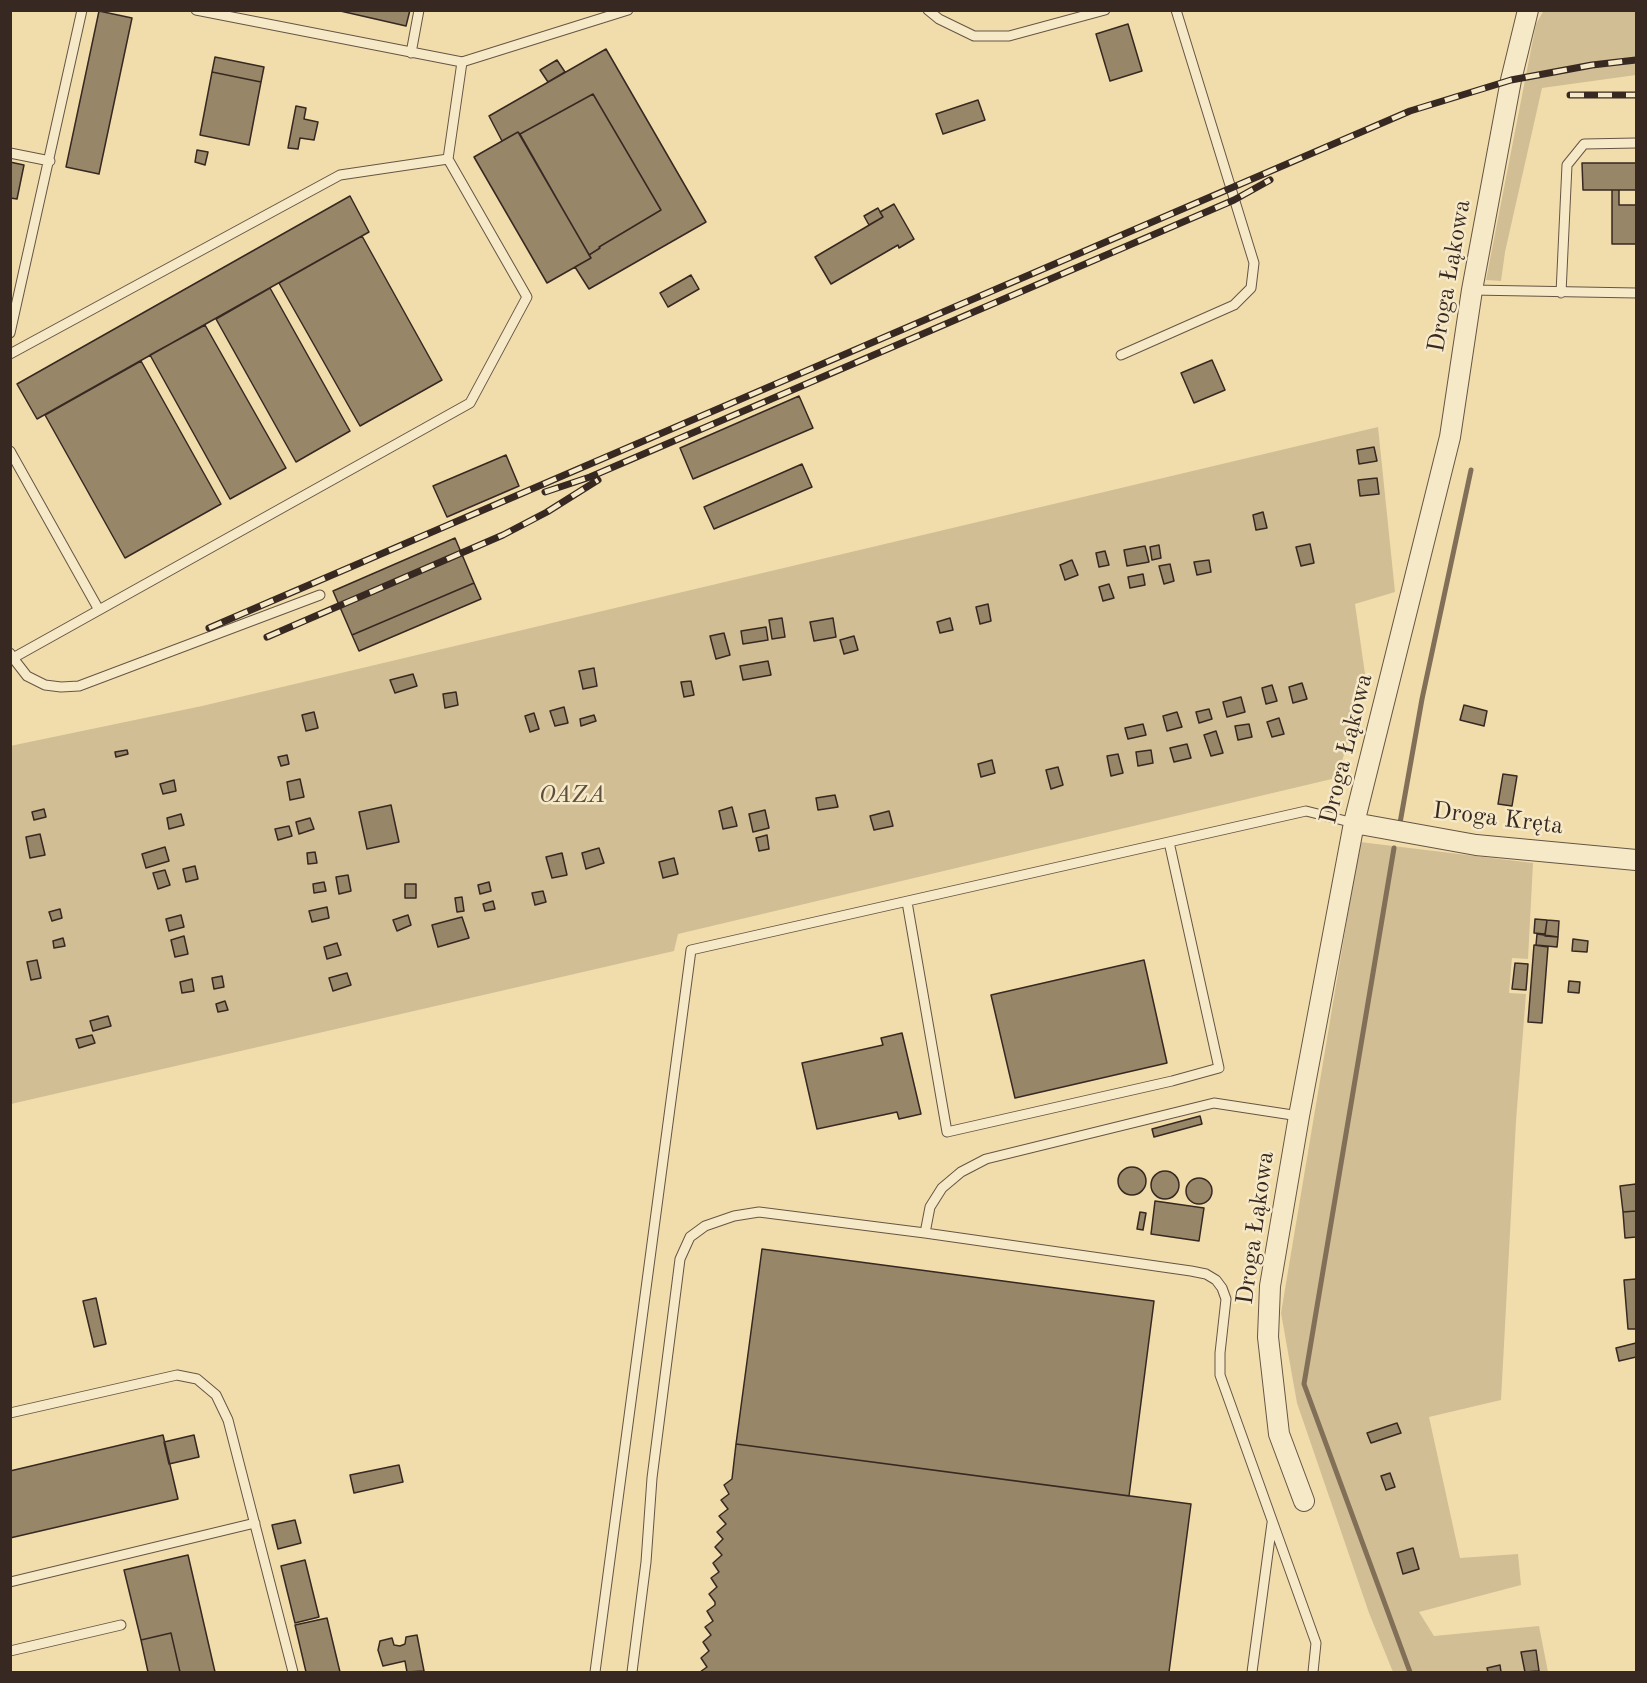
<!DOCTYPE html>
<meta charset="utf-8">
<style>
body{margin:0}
#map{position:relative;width:1647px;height:1683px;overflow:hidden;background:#f1ddab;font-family:"Old Standard TT",serif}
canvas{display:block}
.frame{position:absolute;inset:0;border:12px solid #372821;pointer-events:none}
</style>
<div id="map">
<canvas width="1647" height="1683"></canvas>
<div class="frame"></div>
</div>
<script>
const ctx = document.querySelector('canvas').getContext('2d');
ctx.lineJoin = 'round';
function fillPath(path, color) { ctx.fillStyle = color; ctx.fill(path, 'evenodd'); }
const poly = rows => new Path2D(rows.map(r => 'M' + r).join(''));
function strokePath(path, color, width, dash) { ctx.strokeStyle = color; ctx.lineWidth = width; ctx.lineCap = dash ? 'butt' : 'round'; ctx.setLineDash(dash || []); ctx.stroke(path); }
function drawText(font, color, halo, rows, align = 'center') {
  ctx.font = font + ' "Old Standard TT",serif'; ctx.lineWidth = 5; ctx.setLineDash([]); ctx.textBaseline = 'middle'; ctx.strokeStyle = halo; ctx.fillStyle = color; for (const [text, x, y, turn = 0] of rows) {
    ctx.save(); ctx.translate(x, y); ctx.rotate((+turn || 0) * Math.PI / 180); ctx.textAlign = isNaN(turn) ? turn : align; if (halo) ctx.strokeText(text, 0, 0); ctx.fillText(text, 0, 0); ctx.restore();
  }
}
fillPath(poly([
 [1544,10,1636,11,1636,75,1542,88,1505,252,1501,281,1486,280,1536,24],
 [1378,427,1395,592,1355,604,1367,688,1336,778,678,934,674,951,11,1104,10,746,202,706],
 [1360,842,1533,863,1528,959,1512,958,1509,993,1526,994,1516,1121,1501,1400,1429,1417,1460,1558,1518,1554,1521,1585,1419,1612,1434,1636,1539,1626,1548,1672,1393,1672,1369,1613,1297,1403,1281,1313]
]), '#d1be94');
strokePath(poly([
 [1400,823,1422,699,1471,470],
 [1394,848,1304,1384,1410,1672]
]), '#816f58', 5);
const building = poly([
 [336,10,410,10,406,26,336,10],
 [99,11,132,18,99,174,66,167,99,11],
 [1128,24,1142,71,1110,81,1096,34,1128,24],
 [606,49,706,222,589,289,575,267,591,258,589,255,600,248,599,247,661,210,593,94,520,134,518,132,502,141,489,116,606,49],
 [215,57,264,67,261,82,212,72,215,57],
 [557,60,565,72,548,82,540,70,557,60],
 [212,72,261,82,249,145,200,135,212,72],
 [593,94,661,210,599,247,600,248,589,255,520,134,593,94],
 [978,100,985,120,943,134,936,114,978,100],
 [296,106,306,108,304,119,318,122,314,140,300,138,298,149,288,148,296,106],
 [518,132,591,258,547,283,474,157,518,132],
 [197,150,208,152,205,165,195,162,197,150],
 [10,162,24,165,17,199,10,198,10,162],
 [1582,163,1636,163,1636,190,1583,190,1582,163],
 [1612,190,1619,190,1619,205,1636,205,1636,244,1612,244,1612,190],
 [350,196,369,232,37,419,17,384,350,196],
 [894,204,914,239,899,248,898,245,831,284,815,257,883,217,880,212,894,204],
 [878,208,883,217,869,225,864,216,878,208],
 [362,236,442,380,360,426,279,283,362,236],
 [691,275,699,289,668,307,660,293,691,275],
 [270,288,350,431,296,462,216,319,270,288],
 [205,325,286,468,230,499,150,355,205,325],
 [1212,360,1225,390,1194,403,1181,373,1212,360],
 [141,361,221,504,125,558,45,415,141,361],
 [799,396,813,428,693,479,680,448,799,396],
 [1374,447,1377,461,1359,464,1357,450,1374,447],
 [506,455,519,486,447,517,433,486,506,455],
 [802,464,812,487,714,529,704,507,802,464],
 [1377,478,1379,494,1360,496,1358,480,1377,478],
 [1263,512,1267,528,1256,530,1253,515,1263,512],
 [455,538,474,583,352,635,333,591,455,538],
 [1310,544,1314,563,1301,566,1296,547,1310,544],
 [1159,545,1161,558,1152,560,1150,547,1159,545],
 [1145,546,1149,562,1127,566,1124,550,1145,546],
 [1105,551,1109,565,1099,567,1096,553,1105,551],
 [1072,560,1078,575,1065,580,1060,565,1072,560],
 [1209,560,1211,572,1197,575,1194,562,1209,560],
 [1170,564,1174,581,1164,584,1159,566,1170,564],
 [1143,574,1145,585,1130,588,1128,577,1143,574],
 [474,583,481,599,359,651,352,635,474,583],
 [1109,584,1114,598,1103,601,1099,587,1109,584],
 [988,604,991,621,980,624,976,607,988,604],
 [782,618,785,637,772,639,769,620,782,618],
 [833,618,836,637,814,641,810,622,833,618],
 [950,618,953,630,940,633,937,622,950,618],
 [766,627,768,640,743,644,741,631,766,627],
 [724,633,730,655,716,659,710,636,724,633],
 [854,636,858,650,844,654,840,640,854,636],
 [768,661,771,675,743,680,740,666,768,661],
 [594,668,597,686,583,689,579,671,594,668],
 [413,674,417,686,395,693,390,680,413,674],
 [691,681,694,695,684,697,681,682,691,681],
 [1302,683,1307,699,1293,703,1289,687,1302,683],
 [1272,685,1277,701,1266,704,1262,688,1272,685],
 [456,692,458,705,445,708,443,694,456,692],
 [1241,697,1245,712,1227,717,1223,702,1241,697],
 [1464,705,1487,711,1484,726,1460,720,1464,705],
 [564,707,568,723,555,726,550,711,564,707],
 [1209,709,1212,719,1199,723,1196,712,1209,709],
 [314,712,318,728,306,731,302,715,314,712],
 [1177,712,1182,727,1167,731,1163,716,1177,712],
 [534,713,539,729,530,732,525,716,534,713],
 [594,715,596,721,581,726,580,719,594,715],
 [1279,718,1284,734,1272,737,1267,722,1279,718],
 [1143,724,1146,735,1128,739,1125,728,1143,724],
 [1249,724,1252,737,1238,740,1235,726,1249,724],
 [1216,731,1223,753,1211,756,1204,735,1216,731],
 [1187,744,1191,758,1174,762,1170,748,1187,744],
 [127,750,128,754,116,757,115,752,127,750],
 [1151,750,1153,763,1138,766,1136,752,1151,750],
 [1118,754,1123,773,1111,776,1107,756,1118,754],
 [287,755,289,764,281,766,278,757,287,755],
 [992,760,995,773,981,777,978,764,992,760],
 [1058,767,1063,785,1051,789,1046,770,1058,767],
 [1503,774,1517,776,1512,806,1498,804,1503,774],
 [300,779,304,797,290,800,287,782,300,779],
 [174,780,176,791,163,794,160,784,174,780],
 [835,795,838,807,818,810,816,798,835,795],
 [391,805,399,842,367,849,359,812,391,805],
 [732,807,737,826,723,829,719,811,732,807],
 [44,809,46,817,34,820,32,812,44,809],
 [765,810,769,828,753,832,749,814,765,810],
 [889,811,893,826,874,830,870,816,889,811],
 [181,814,184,825,169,829,167,818,181,814],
 [310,818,314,829,299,834,296,822,310,818],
 [289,826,292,836,278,840,275,829,289,826],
 [40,834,45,855,30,858,26,837,40,834],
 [767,835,769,849,759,851,756,838,767,835],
 [165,847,169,861,146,868,142,854,165,847],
 [599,848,604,863,586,869,582,853,599,848],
 [315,852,317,863,308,864,307,853,315,852],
 [562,853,567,875,552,878,546,857,562,853],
 [674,858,678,874,663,878,659,862,674,858],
 [195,866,198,879,186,882,183,869,195,866],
 [165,870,170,885,158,889,153,873,165,870],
 [348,875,351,891,339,894,336,877,348,875],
 [324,882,326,891,314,893,313,884,324,882],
 [489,882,491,891,480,894,478,885,489,882],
 [405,884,416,884,416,898,405,898,405,884],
 [543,891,546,902,535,905,532,893,543,891],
 [462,897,464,911,457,912,455,898,462,897],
 [493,901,495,909,485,911,483,904,493,901],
 [327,907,329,918,312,922,309,911,327,907],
 [60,909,62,918,52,921,49,912,60,909],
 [181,915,184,927,169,931,166,919,181,915],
 [408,915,411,925,397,931,393,920,408,915],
 [462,917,469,938,438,947,432,925,462,917],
 [1535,919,1547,920,1545,934,1534,933,1535,919],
 [1547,920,1559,921,1558,937,1545,936,1547,920],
 [1537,934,1558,937,1557,947,1536,945,1537,934],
 [184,936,188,954,175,957,171,940,184,936],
 [63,938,65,946,54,948,53,941,63,938],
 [1573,939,1588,941,1587,952,1572,951,1573,939],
 [337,943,341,955,327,959,324,947,337,943],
 [1534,945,1548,947,1542,1023,1528,1022,1534,945],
 [37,960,41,978,31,980,27,962,37,960],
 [1144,960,1167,1063,1015,1098,991,995,1144,960],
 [1515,963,1528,964,1526,990,1512,989,1515,963],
 [347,973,351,985,333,991,329,978,347,973],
 [222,976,224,987,214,989,212,978,222,976],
 [192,979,194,991,182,993,180,982,192,979],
 [1569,981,1580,982,1579,993,1568,992,1569,981],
 [225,1001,228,1010,218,1012,216,1004,225,1001],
 [108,1016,111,1026,93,1031,90,1021,108,1016],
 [902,1033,921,1114,899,1119,897,1112,817,1129,802,1063,883,1045,881,1038,902,1033],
 [92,1035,95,1043,79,1048,76,1039,92,1035],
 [1200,1116,1202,1124,1154,1137,1152,1129,1200,1116],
 '1118 1181a14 14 0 1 1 28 0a14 14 0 1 1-28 0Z',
 '1151 1185a14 14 0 1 1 28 0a14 14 0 1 1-28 0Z',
 '1186 1191a13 13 0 1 1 26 0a13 13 0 1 1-26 0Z',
 [1636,1184,1636,1211,1623,1212,1620,1186,1636,1184],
 [1155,1201,1204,1208,1199,1241,1151,1234,1155,1201],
 [1636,1211,1636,1237,1625,1238,1623,1212,1636,1211],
 [1140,1212,1146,1213,1143,1230,1137,1229,1140,1212],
 [762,1249,1154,1301,1129,1496,736,1444,762,1249],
 [1636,1279,1636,1329,1628,1329,1624,1280,1636,1279],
 [96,1298,106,1344,94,1347,83,1301,96,1298],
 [1636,1343,1636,1357,1619,1361,1616,1348,1636,1343],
 [1397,1423,1401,1433,1371,1443,1367,1433,1397,1423],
 [163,1435,178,1499,10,1538,10,1471,163,1435],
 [194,1435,199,1457,169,1464,164,1442,194,1435],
 [736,1444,1191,1504,1169,1672,700,1672,707,1667,701,1658,709,1651,703,1642,711,1635,705,1627,713,1621,707,1611,715,1605,715,1602,709,1594,717,1587,711,1578,719,1572,713,1563,722,1555,715,1547,723,1539,717,1532,726,1524,719,1516,728,1509,721,1500,729,1494,724,1485,732,1479,736,1444],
 [399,1465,403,1482,354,1493,350,1475,399,1465],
 [1390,1473,1395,1487,1386,1490,1381,1476,1390,1473],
 [295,1520,301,1543,278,1549,272,1525,295,1520],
 [1413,1548,1419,1569,1403,1574,1397,1553,1413,1548],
 [188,1555,215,1672,180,1672,171,1633,141,1640,124,1570,188,1555],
 [305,1560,319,1617,295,1623,281,1566,305,1560],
 [327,1618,340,1672,306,1672,295,1625,327,1618],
 [171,1633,180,1672,148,1672,141,1640,171,1633],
 [417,1635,424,1671,407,1672,405,1661,383,1666,378,1650,380,1641,392,1638,394,1645,400,1646,405,1644,406,1637,417,1635],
 [1536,1650,1539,1671,1525,1672,1521,1652,1536,1650],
 [1500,1665,1501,1672,1488,1672,1487,1668,1500,1665]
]);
fillPath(building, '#988669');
strokePath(building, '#372821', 1.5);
const service = poly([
 [196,10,462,62,628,10],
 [928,10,939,19,974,36,1009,36,1105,10],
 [411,53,419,10],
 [10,153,50,161],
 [1472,290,1636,293],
 [1561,293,1567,165,1584,144,1636,143],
 [10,333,82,10],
 [10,354,340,175,448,159],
 [1121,355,1234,305,1251,288,1254,263,1176,10],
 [10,451,99,610],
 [10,653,13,658,470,403,527,297,448,159,462,62],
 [13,658,27,676,45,685,61,687,79,686,320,595],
 [907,902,947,1132,1172,1081,1219,1068,1169,842],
 [925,1233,930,1207,942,1188,961,1172,986,1159,1214,1103,1299,1116],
 [10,1413,177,1375,197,1379,216,1395,228,1420,293,1672],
 [10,1582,255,1523],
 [10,1651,121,1625],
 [595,1672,691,950,1306,811,1354,823],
 [632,1672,646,1562,652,1478,680,1259,690,1237,705,1226,734,1216,759,1212,925,1233,1191,1271,1206,1274,1216,1280,1222,1288,1226,1299,1220,1353,1220,1375,1316,1643,1313,1672],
 [1252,1672,1272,1523]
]);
const minor = poly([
 [1354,823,1476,845,1636,860],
 [1304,1501,1279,1434,1268,1337,1270,1286,1299,1116,1354,823,1450,437,1472,290,1511,80,1528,10]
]);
strokePath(service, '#654', 11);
strokePath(minor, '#654', 22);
strokePath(service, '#f6e9c8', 9);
strokePath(minor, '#f6e9c8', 20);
const rail = poly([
 [1570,95,1636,95],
 [545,492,590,477,1234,200,1270,180],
 [209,628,1410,111,1511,80,1592,65,1636,60],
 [267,637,503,535,547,512,598,480]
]);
strokePath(rail, '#372821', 7);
strokePath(rail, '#f6e9c8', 4.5, [14]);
drawText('24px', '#372821', '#f6e9c8', [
 ["Droga Łąkowa",1450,276,-80],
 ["Droga Łąkowa",1347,749,-76],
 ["Droga Kręta",1498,819,7],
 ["Droga Łąkowa",1256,1228,-82]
]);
drawText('italic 24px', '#5e4e3e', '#f6e9c8', [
 ["OAZA",572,796]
]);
</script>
